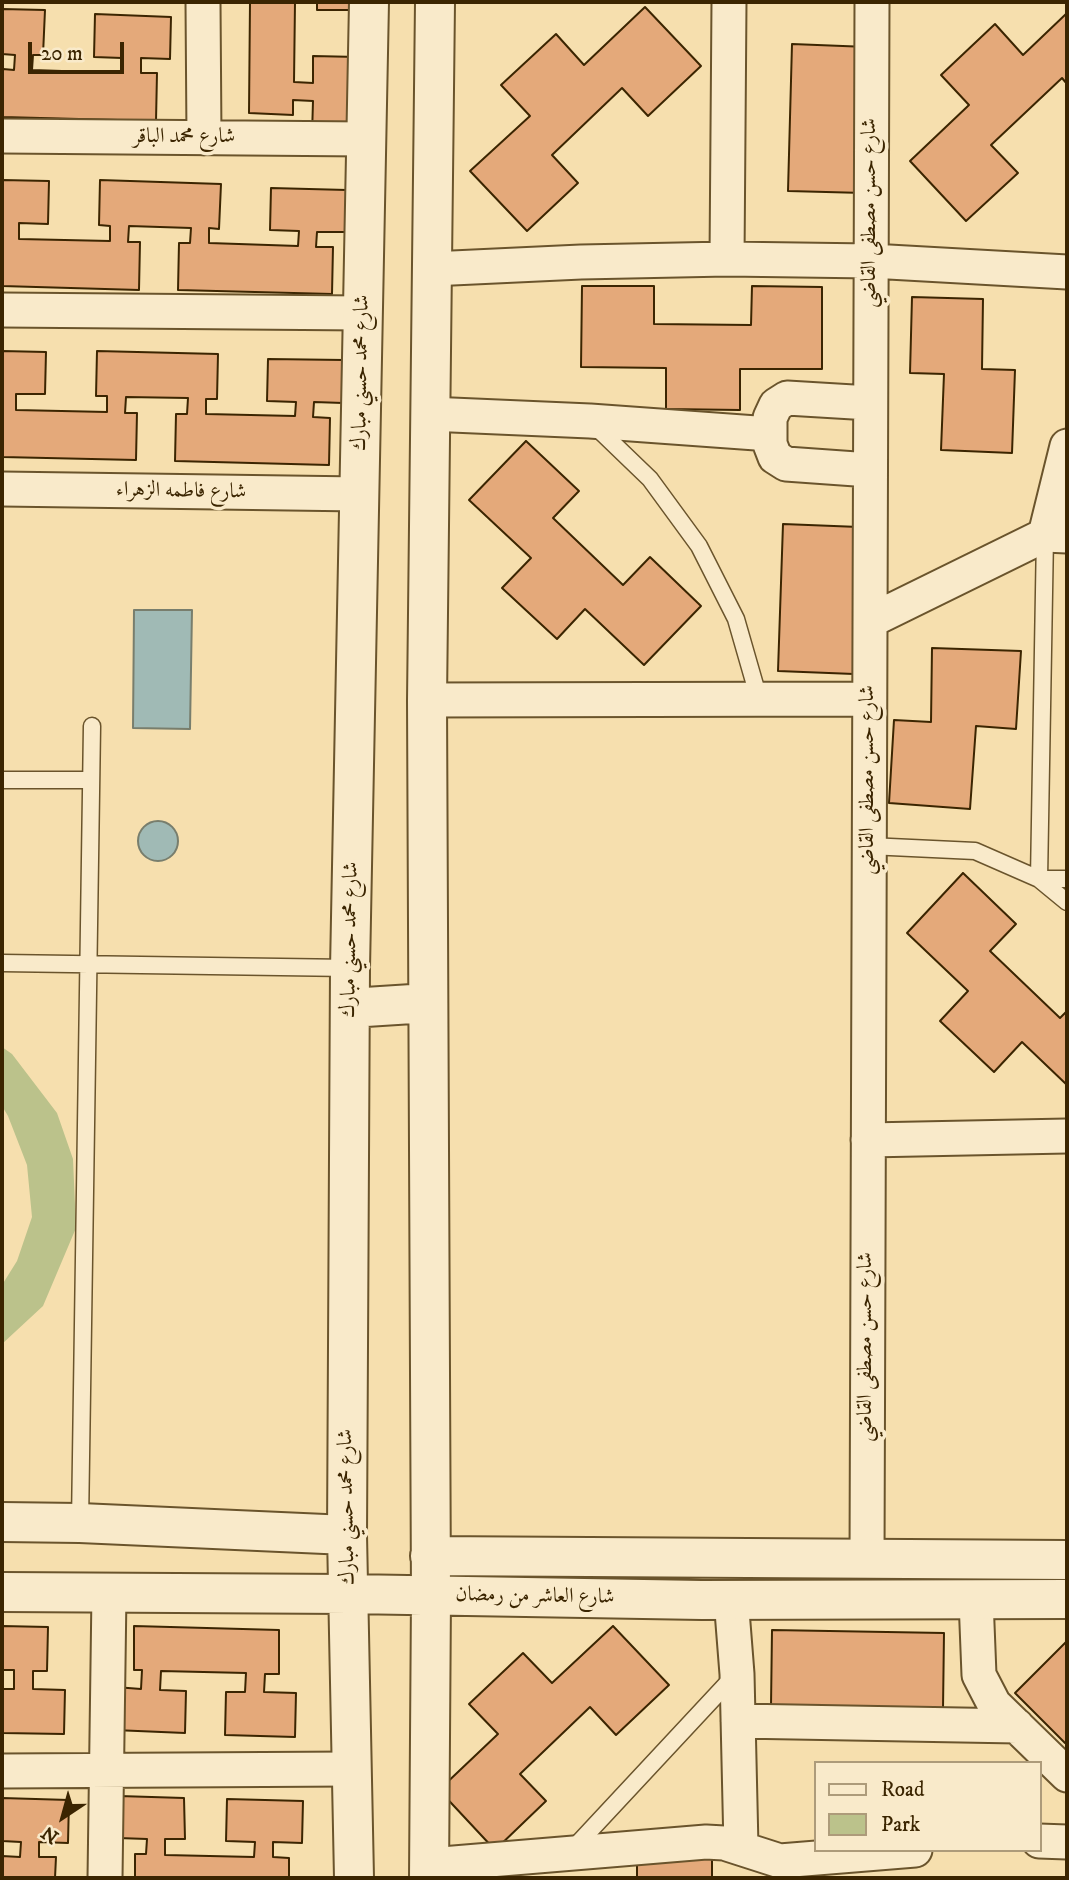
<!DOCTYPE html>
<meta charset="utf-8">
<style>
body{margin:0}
#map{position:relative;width:1069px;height:1880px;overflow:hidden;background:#f6dfae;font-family:"IM FELL DW Pica",serif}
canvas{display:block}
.frame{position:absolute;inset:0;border:4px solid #3b2501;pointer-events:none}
.legend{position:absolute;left:814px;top:1761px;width:228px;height:91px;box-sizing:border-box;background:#f9eaca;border:2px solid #ad9b7a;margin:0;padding:9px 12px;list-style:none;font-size:21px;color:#3b2501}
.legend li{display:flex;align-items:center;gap:14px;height:35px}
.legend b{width:35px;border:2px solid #ad9b7a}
.north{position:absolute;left:28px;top:1782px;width:70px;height:70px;-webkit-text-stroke:5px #f9eaca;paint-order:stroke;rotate:216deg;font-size:19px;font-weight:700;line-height:28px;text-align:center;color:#3b2501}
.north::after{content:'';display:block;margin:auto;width:24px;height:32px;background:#3b2501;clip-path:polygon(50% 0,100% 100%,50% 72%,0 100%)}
.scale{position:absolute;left:28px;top:42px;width:96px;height:32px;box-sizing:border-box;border:4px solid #3b2501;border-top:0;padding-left:9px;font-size:21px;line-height:24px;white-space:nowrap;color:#3b2501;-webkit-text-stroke:5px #f9eaca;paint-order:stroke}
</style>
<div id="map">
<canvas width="1069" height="1880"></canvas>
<div class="frame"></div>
<ul class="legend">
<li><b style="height:9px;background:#f9eaca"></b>Road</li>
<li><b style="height:19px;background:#bbc28b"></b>Park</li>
</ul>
<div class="north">N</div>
<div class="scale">20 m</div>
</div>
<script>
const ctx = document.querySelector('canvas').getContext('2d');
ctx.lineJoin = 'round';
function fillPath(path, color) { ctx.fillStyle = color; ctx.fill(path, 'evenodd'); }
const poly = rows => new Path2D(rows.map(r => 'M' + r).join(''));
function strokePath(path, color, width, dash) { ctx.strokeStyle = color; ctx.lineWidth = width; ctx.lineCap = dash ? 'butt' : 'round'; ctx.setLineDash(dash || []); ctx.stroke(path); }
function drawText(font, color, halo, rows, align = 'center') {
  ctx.font = font + ' "IM FELL DW Pica",Amiri,serif'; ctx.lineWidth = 7; ctx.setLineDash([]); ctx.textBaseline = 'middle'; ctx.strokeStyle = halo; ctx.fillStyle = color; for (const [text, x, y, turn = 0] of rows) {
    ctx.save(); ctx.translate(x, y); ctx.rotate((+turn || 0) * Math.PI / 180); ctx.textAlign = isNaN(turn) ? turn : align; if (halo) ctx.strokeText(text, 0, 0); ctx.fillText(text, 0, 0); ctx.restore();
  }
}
fillPath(poly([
 [2,1047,12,1054,57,1113,73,1159,76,1228,43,1306,2,1344,2,1285,17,1261,32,1217,27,1165,8,1116,2,1106]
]), '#bbc28b');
const water = poly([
 [134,610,192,610,190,729,133,728,134,610],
 '138 841a20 20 0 1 1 40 0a20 20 0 1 1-40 0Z'
]);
fillPath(water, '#a0bab5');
strokePath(water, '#787e6d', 2);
const building = poly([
 [250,2,295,2,294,82,313,83,313,56,358,57,357,136,312,135,313,101,293,100,293,115,249,113,250,2],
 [317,2,364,2,364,10,317,10,317,2],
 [645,7,701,66,648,116,622,88,552,155,578,183,527,231,470,171,530,116,501,85,556,34,584,65,645,7],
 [2,9,45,10,43,55,33,55,32,70,122,73,122,58,94,57,95,14,171,17,170,59,141,58,141,73,157,73,156,121,2,117,3,69,14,70,15,55,2,54,2,9],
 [1067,13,1067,84,1062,78,991,145,1018,173,966,221,910,161,969,105,941,75,995,24,1023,55,1067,13],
 [792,44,868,47,864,193,788,191,792,44],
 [2,180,49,181,48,224,19,223,19,239,110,241,110,226,99,225,100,180,221,184,219,229,209,228,209,243,298,246,299,231,270,230,271,188,347,190,346,232,317,232,316,247,333,247,332,294,178,290,179,243,190,243,191,228,129,226,128,242,140,242,139,290,2,286,2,180],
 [582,286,654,286,654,324,751,325,752,286,822,287,822,369,740,369,740,410,666,409,666,368,581,367,582,286],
 [912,297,983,299,982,369,1015,370,1012,453,941,450,944,374,910,373,912,297],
 [2,351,46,352,45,394,16,394,16,410,107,412,107,396,96,396,97,351,218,354,217,399,206,399,206,414,295,416,296,402,267,401,268,359,344,360,343,403,314,402,313,417,330,418,329,465,175,461,176,414,187,414,188,398,126,397,125,413,137,413,136,460,2,457,2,351],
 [526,441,579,491,553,518,623,585,650,557,701,606,644,665,585,609,557,639,502,588,531,558,469,500,526,441],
 [783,524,859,527,854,674,778,671,783,524],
 [932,648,1021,651,1016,729,976,726,970,809,889,803,894,720,931,722,932,648],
 [963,873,1016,924,990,951,1060,1018,1067,1011,1067,1085,1022,1042,994,1072,940,1021,968,991,907,933,963,873],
 [2,1626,48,1627,47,1671,33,1671,33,1689,65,1690,64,1734,2,1733,2,1689,14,1689,14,1670,2,1670,2,1626],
 [134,1626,279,1630,279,1674,265,1674,264,1692,296,1693,295,1737,225,1735,226,1692,245,1692,246,1673,161,1671,160,1690,186,1691,185,1733,114,1730,115,1687,141,1689,142,1670,134,1670,134,1626],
 [613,1626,669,1685,616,1735,590,1707,520,1774,546,1801,495,1850,439,1790,498,1734,469,1704,523,1653,552,1683,613,1626],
 [772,1630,944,1633,943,1709,771,1706,772,1630],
 [1067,1641,1067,1741,1065,1743,1015,1693,1067,1641],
 [119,1796,184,1798,185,1839,165,1839,165,1855,254,1857,255,1842,226,1841,227,1799,303,1801,302,1843,273,1842,273,1857,289,1858,289,1878,135,1878,135,1854,146,1854,147,1839,118,1838,119,1796],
 [2,1798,69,1800,68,1843,39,1842,39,1857,56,1857,55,1878,2,1878,2,1856,20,1857,21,1842,2,1841,2,1798],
 [637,1853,712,1853,712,1878,637,1878,637,1853]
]);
fillPath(building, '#e4a97a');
strokePath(building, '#3b2501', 2);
const service = poly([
 [595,426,650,479,699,546,736,619,759,699],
 [1045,535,1039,879,1067,879],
 [2,780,91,780],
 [869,846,975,851,1039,879,1067,902],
 [2,963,350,968],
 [80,1523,92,726],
 [571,1851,735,1675]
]);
const minor = poly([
 [203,2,204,138],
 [2,136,366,139],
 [727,259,729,2],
 [431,269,581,262,727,259,871,261,1067,272],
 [2,310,363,313],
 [429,414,590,421,770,434],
 [870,470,786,464,775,457,770,444,770,418,776,405,787,398,870,403],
 [2,489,360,494],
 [1045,535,1067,446],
 [870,621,1045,535,1067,536],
 [427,700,869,699],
 [868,1140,1067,1136],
 [867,1558,872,2],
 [731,1598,737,1674,741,1847],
 [976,1599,979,1675,994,1704,1067,1775],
 [738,1721,1017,1726],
 [2,1771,351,1769],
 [1039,1841,1067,1842],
 [430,1865,706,1842,724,1843,780,1861,915,1850],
 [105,1878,109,1593]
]);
const tertiary = poly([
 [350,1008,428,1003],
 [2,1522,80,1523,347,1535],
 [430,1556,1067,1560],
 [2,1592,349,1594,702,1600,1067,1599],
 [354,1878,347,1535,350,968,369,2],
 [429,1878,431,1596,427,700,435,2]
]);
strokePath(service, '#6a542c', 19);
strokePath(minor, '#6a542c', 37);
strokePath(tertiary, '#6a542c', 42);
strokePath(service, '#f9eaca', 16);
strokePath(minor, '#f9eaca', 33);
strokePath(tertiary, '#f9eaca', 38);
drawText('21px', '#3b2501', '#f9eaca', [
 ["شارع محمد الباقر",184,138],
 ["شارع حسن مصطفى القاضي",871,213,-90],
 ["شارع محمد حسني مبارك",362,373,-89],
 ["شارع فاطمه الزهراء",181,492,1],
 ["شارع حسن مصطفى القاضي",869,780,-90],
 ["شارع محمد حسني مبارك",351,940,-89],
 ["شارع حسن مصطفى القاضي",867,1347,-90],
 ["شارع محمد حسني مبارك",348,1507,-91],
 ["شارع العاشر من رمضان",535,1597,1]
]);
</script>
